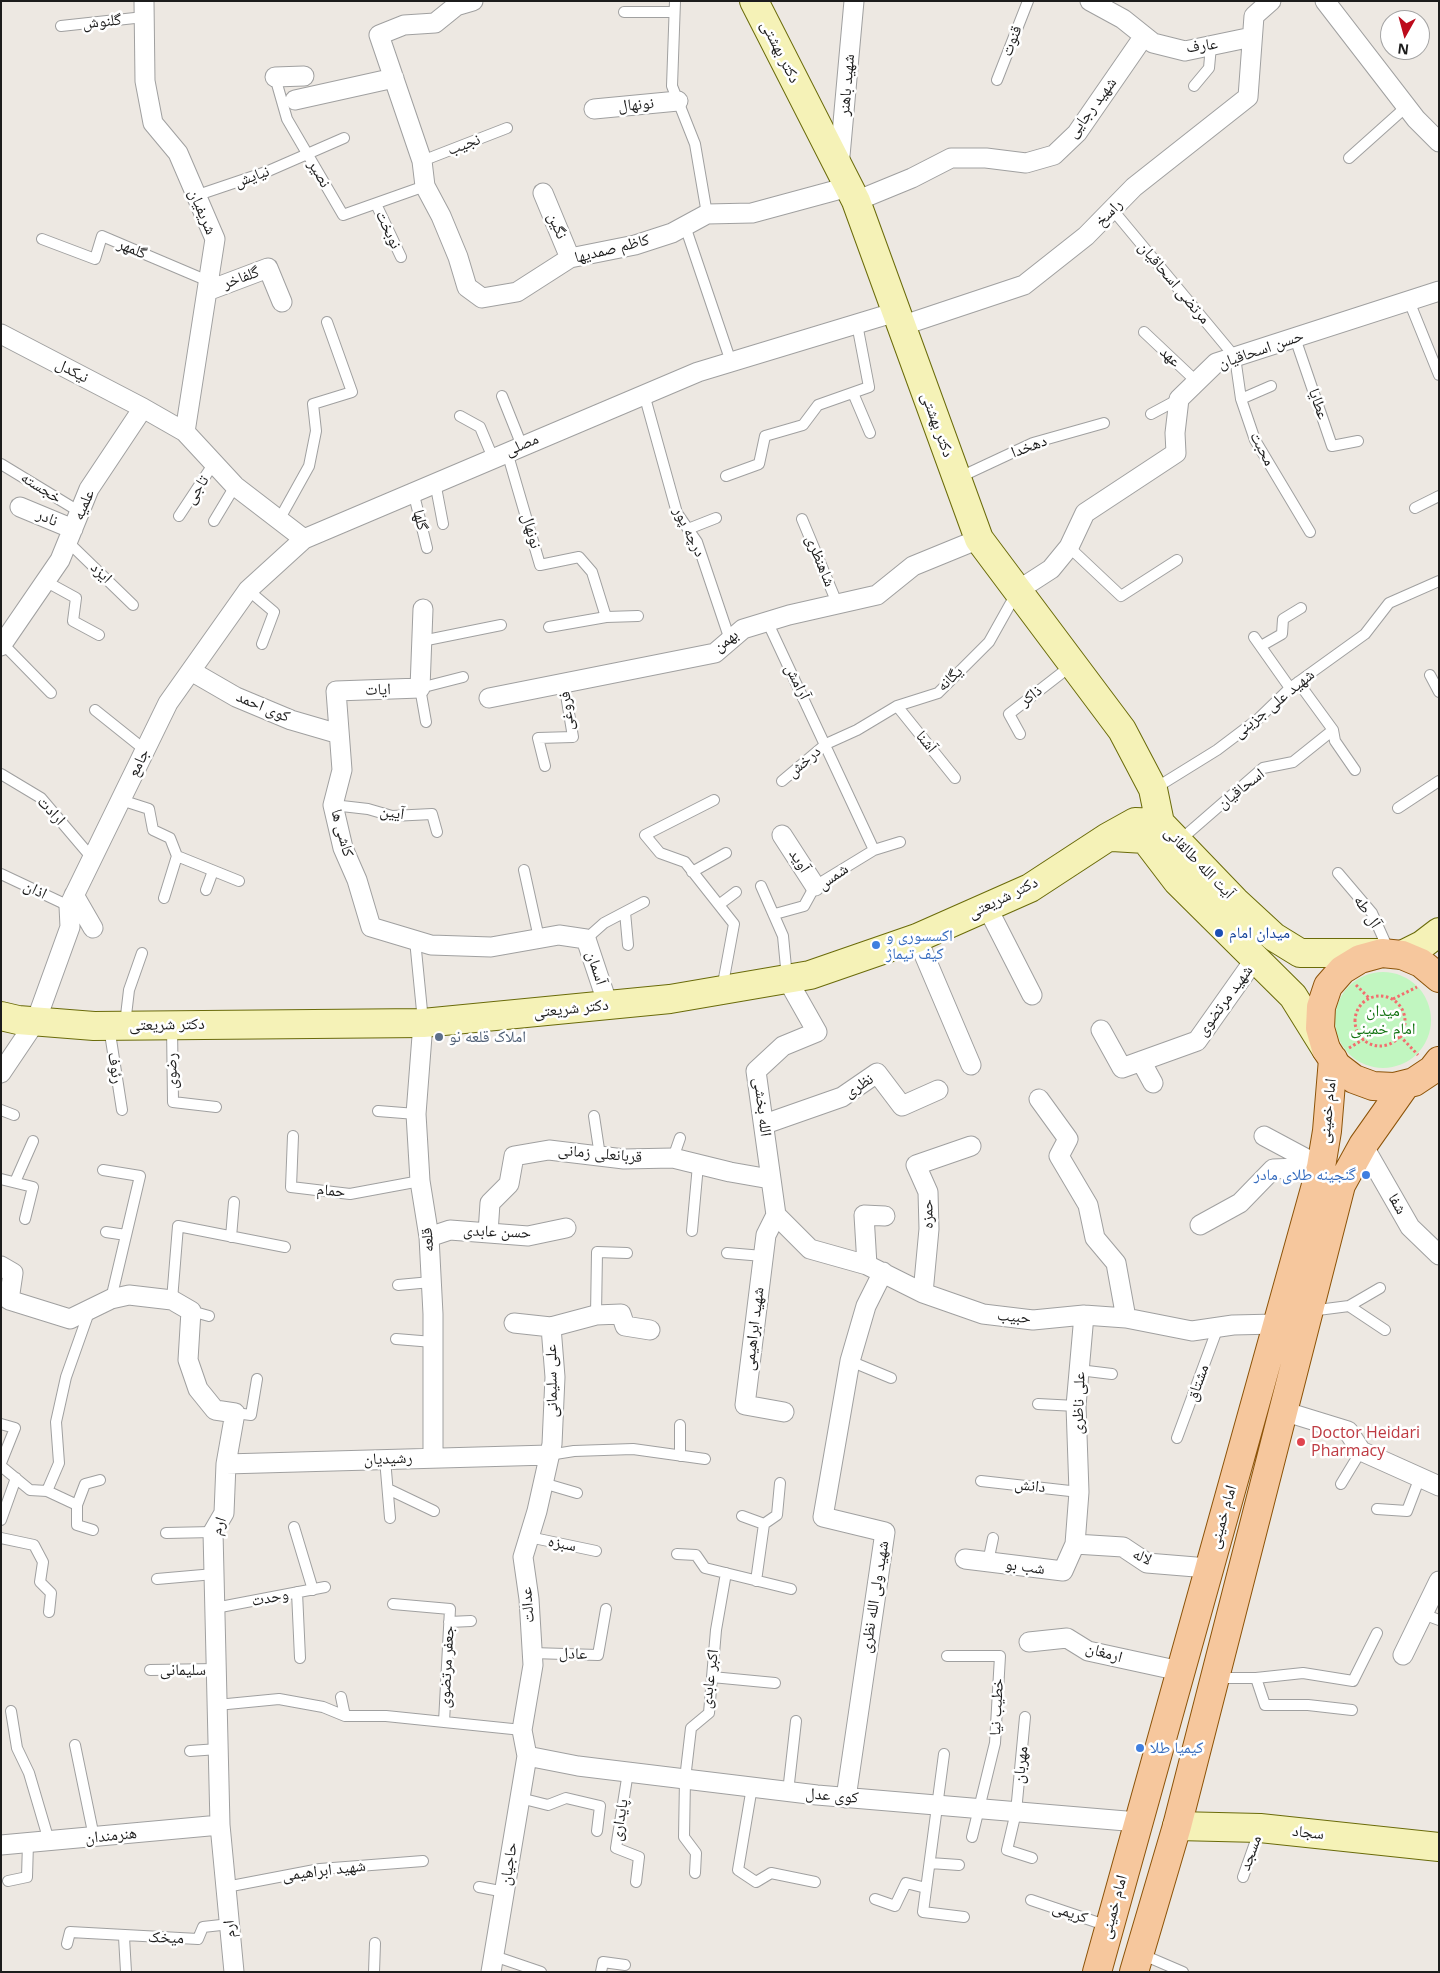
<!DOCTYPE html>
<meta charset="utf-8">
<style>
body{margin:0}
#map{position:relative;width:1440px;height:1973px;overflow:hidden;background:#ede8e2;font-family:"Open Sans",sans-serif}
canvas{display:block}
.frame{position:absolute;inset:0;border:2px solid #1c1c1c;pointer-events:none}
.north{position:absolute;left:1380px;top:10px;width:50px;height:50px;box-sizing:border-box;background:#fff;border:1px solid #a4a4a4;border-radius:50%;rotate:187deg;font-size:14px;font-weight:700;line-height:20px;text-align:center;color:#1c1c1c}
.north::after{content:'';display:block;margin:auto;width:18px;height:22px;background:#bd0b1c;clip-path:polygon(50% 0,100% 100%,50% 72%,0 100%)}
</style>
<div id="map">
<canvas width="1440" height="1973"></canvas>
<div class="frame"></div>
<div class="north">N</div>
</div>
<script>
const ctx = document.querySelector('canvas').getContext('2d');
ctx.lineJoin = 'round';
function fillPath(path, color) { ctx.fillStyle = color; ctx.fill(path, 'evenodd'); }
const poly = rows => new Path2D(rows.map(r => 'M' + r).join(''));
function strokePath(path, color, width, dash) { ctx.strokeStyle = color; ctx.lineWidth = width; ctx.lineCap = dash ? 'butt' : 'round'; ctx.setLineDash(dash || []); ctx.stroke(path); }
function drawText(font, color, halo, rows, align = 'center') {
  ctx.font = font + ' "Open Sans","Noto Naskh Arabic",sans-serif'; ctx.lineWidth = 5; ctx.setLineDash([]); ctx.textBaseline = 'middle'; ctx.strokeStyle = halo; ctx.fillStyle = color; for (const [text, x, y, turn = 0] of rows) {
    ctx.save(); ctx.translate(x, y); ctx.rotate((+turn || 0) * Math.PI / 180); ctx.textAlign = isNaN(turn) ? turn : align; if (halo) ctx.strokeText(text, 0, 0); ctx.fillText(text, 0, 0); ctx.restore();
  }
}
fillPath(poly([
 '1335 1020a48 48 0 1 1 96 0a48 48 0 1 1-96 0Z'
]), '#c1f6c0');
const lane = poly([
 [675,1,672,86,695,144,707,214],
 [624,12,674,12],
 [61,26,144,17],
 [275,77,287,119,343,215,425,186],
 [997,80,1028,1],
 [1194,86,1209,68,1211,46],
 [1349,158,1406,107],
 [422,161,507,128],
 [195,196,266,172,344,138],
 [376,204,401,257],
 [1112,209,1235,357,1241,399,1255,440,1310,532],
 [685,226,731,362],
 [42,239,95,259,102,236,208,281],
 [1409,301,1439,375],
 [1144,332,1197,382],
 [1295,338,1332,446,1358,441],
 [853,393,870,433],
 [644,394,677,513,697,542,730,640],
 [502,396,522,446],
 [1241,399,1271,386],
 [1151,414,1179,399],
 [460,416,480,427,493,458],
 [507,452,540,565,579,557,592,572,606,617,638,616],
 [1,464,80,512],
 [726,476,759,464,765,436,803,425,818,405,869,387,857,324],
 [958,478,1033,443,1104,423],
 [435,482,443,524],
 [413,491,427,548],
 [1415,508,1439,496],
 [179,516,214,463],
 [802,519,837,603],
 [279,520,309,466,316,431,313,404,352,392,327,322],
 [214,521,235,486],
 [688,529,716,518],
 [68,542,133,605],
 [1069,547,1121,596,1177,560],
 [45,581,76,598,73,621,99,635],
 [248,590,274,612,262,644],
 [767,621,874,850],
 [549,627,606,617],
 [1254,637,1290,688],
 [422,641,501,625],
 [1,642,51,693],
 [1261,646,1282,634,1283,619,1301,608],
 [1430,675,1439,692],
 [1298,682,1333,730,1335,741,1355,770],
 [897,706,955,778],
 [95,710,145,750],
 [426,722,420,688,463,677],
 [1020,734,1009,714,1072,665],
 [545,766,538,738,573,737,564,683],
 [1,774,41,798,92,858],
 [782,781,826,744,857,730,897,706,938,693,989,642,1017,592],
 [1154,789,1217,750,1258,719,1290,688,1365,634,1389,603,1439,581],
 [121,800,149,809,153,830,170,838,177,856,164,898],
 [714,800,645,835,660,853,685,862,734,924,722,989],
 [333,805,368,809,392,816,432,814,437,832],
 [1398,808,1439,781],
 [1179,841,1263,768,1293,762,1333,730],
 [177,856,239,881],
 [524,870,539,938],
 [692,872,726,853],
 [1338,873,1372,913,1389,951],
 [1,874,69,906],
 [761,886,783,936,787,978],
 [206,890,213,871],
 [720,904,736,892],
 [625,912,628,945],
 [775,914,804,906,815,886,874,850,900,842],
 [586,939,604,923,644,902],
 [415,940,423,1021],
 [125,1024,129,990,142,953],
 [172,1026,173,1102,216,1107],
 [109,1027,122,1110],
 [1,1110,14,1115],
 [378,1111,416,1114],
 [594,1116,600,1156],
 [293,1136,291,1187,350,1194,420,1181],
 [673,1158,680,1138],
 [103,1170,140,1176,111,1299],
 [1,1179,33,1187,25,1219],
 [15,1182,33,1141],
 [692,1231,698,1165],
 [106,1232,126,1235],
 [231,1237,234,1202],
 [727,1253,763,1256],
 [398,1285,431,1282],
 [172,1300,178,1226,285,1247],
 [1349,1306,1380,1288],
 [191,1311,209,1316],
 [1310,1311,1349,1306,1385,1330],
 [596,1315,597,1252,627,1253],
 [396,1339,433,1342],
 [850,1361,891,1378],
 [1079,1370,1112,1374],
 [1038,1404,1076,1406],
 [235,1413,251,1415,257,1379],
 [1,1424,15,1428,1,1463],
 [680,1425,680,1456],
 [1177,1438,1218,1327],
 [549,1455,574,1451,633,1449,705,1459],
 [385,1459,390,1518],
 [1,1466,30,1490,47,1491,77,1505],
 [981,1481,1079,1492],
 [543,1483,577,1493],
 [1341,1484,1361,1451],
 [388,1489,434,1511],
 [47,1491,59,1463,56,1422,66,1377,89,1312],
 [1377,1509,1407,1511,1420,1477],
 [742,1516,764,1524],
 [1,1520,16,1478],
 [294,1527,313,1590],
 [93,1530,77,1525,77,1505,85,1484,100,1480],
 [166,1533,213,1532],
 [529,1537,596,1551],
 [1,1538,34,1545,43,1562,40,1582,51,1593,49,1612],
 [677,1554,696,1555,705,1568,791,1589],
 [988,1562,993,1538],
 [157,1579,214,1574],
 [756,1581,764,1524,777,1515,780,1483],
 [297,1592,300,1658],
 [393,1604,450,1609,444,1722],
 [215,1608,325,1587],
 [1423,1614,1439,1620],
 [449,1622,471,1621],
 [532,1653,598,1655,606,1609],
 [947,1656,1000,1656,995,1743,972,1837],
 [150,1670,217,1669],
 [712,1677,775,1683],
 [1216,1678,1256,1678,1303,1673,1353,1681,1377,1633],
 [1256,1678,1265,1705,1308,1705,1352,1710],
 [341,1697,345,1716],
 [217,1705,279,1699,323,1707,345,1716,386,1716,522,1730],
 [11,1711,17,1748,29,1773,49,1841],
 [1025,1717,1016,1812,1007,1850,1032,1858],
 [75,1745,94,1837],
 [190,1751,218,1749],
 [944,1754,923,1912,964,1917],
 [628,1772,616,1848,639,1857,636,1882],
 [752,1787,738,1870,756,1882,771,1873,815,1882],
 [788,1792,796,1721],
 [520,1798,548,1805,566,1798,600,1806,597,1831],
 [930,1863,959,1865],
 [695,1873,696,1853,684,1837,685,1779,691,1728,709,1713,716,1630,726,1573],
 [1243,1877,1260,1829],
 [8,1881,27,1877,28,1843],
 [226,1887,320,1869,423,1861],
 [479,1887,505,1892],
 [875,1899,895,1906,906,1883,926,1888],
 [1031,1900,1108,1926],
 [124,1937,126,1972],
 [67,1944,70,1932,198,1939,203,1927,230,1924],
 [1141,1954,1183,1972],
 [494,1956,541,1972],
 [374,1972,375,1943],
 [601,1972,603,1962,625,1965]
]);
const street = poly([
 [144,1,145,81,153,123,178,153,215,239,185,432],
 [473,1,456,6,435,23,404,25,379,35,422,161,425,186,441,216,458,257,467,287,482,298,517,292,570,258,635,245,672,233,707,214,752,213,848,187],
 [1090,1,1123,19,1153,43,1185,51,1252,37],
 [1325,1,1416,119,1439,142],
 [275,77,304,76],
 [295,100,394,78],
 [594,109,678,101],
 [839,167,854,1],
 [543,193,570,258],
 [856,201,912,178,951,158,986,158,1026,163,1054,155,1077,133,1144,36],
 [207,291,268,268,282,302],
 [901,326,1024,285,1086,236,1134,187,1248,97,1254,16,1271,1],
 [1,334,143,408],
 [20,507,73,529],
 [1017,591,1051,569,1069,547,1085,513,1176,453,1175,433,1179,399,1216,363,1439,291],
 [423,609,420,688,336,691,342,770,333,805,343,848,357,880,371,927,431,945,491,947,559,935,586,939,608,1005],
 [1,646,60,560,89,489,143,408,185,432,235,486,304,539],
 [191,671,236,697,291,720,339,734],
 [489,698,715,653,743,629,789,615,877,595,913,566,979,539],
 [782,835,815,886],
 [74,895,93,928],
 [987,907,1032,995],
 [917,938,971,1065],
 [423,1023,416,1114,420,1181,429,1237,433,1314,433,1457],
 [1101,1030,1122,1068,1197,1041,1255,959],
 [1141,1061,1153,1083],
 [1,1073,36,1021,70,927,69,906,168,703,248,590,304,539,698,372,896,312],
 [1039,1099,1068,1139,1059,1156,1088,1205,1095,1238,1116,1263,1126,1318],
 [765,1124,842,1097,877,1073,902,1106,938,1090],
 [1264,1136,1320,1166],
 [1363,1145,1410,1227,1439,1255],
 [776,1215,810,1249,867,1265,923,1293,983,1314,1033,1320,1084,1315,1126,1318,1192,1331,1233,1325,1276,1324],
 [776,1215,756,1071,783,1046,817,1032,787,979],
 [776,1215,766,1235,745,1405,784,1412],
 [1200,1225,1240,1203,1273,1169,1321,1167],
 [488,1233,490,1203,509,1184,514,1156,549,1150,624,1159,673,1158,730,1172,770,1179],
 [429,1237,450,1230,528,1236,566,1228],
 [867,1265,864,1215,885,1216],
 [1,1266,13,1273,9,1300,70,1319,111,1299,129,1295,172,1300,191,1311,188,1360,198,1389,215,1410,235,1413,226,1464,224,1513,213,1532,220,1825,234,1972],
 [923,1293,929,1229,928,1192,916,1165,971,1146],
 [514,1323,551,1327],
 [1283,1411,1348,1431,1361,1451,1439,1486],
 [226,1464,549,1455],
 [1075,1544,1123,1547,1147,1563,1208,1568],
 [965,1559,1063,1571,1075,1544,1079,1492,1076,1406,1084,1315],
 [1029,1642,1067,1638,1088,1651,1180,1671],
 [1403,1655,1439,1581],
 [527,1756,578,1766,817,1795,1138,1822],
 [846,1798,885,1532,823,1517,850,1361,866,1306,883,1272],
 [1,1845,220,1825],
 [491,1972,527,1756,522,1730,533,1665,529,1599,523,1557,537,1511,552,1444,555,1377,551,1327,596,1315,621,1314,625,1326,650,1330]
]);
const secondary = poly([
 [754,1,856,201,979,539,1122,730,1153,789,1160,823],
 [1112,837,1145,839,1177,881,1293,996,1326,1049],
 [1402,955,1422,945,1439,932],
 [1,1016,18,1020,94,1026,423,1023,670,999,810,975,917,938,1030,888,1108,837,1135,822,1160,823,1235,901,1274,937,1300,953,1380,953],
 [1177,1826,1260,1828,1439,1847]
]);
const primary = poly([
 [1439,978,1421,963,1402,955,1382,953,1360,959,1342,970,1328,986,1321,1007,1320,1028,1326,1049,1337,1066,1354,1079,1373,1086,1394,1087,1414,1082,1432,1070,1439,1061],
 [1097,1972,1321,1167,1327,1131,1333,1059],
 [1134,1972,1177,1826,1341,1185,1363,1145,1406,1084]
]);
strokePath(lane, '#a0a0a0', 12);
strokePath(street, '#a0a0a0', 21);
strokePath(secondary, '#6a6b0a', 30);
strokePath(primary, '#8c5308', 30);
strokePath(poly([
 [1356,985,1369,998],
 '1355 1021a25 25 0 1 1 50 0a25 25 0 1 1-50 0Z',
 [1393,999,1417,987],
 [1400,1036,1418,1055],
 [1349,1048,1364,1039]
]), '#f26e6e', 3, [2.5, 2.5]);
strokePath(lane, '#fff', 10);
strokePath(street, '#fff', 19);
strokePath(secondary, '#f5f2b7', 28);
strokePath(primary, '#f6c79d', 28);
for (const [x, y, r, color] of [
 [1219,933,5,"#1a4fb4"],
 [876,945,5,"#3f7fe0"],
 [439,1037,5,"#5c6f8a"],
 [1366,1175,5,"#3f7fe0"],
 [1301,1442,5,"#e0444e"],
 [1140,1748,5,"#3f7fe0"]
]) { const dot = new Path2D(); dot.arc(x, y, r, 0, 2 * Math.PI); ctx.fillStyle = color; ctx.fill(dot); strokePath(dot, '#fff', 2); }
drawText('16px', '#1c1c1c', '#fff', [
 ["گلنوش",102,22,-6],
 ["قنوت",1012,41,-69],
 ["عارف",1202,46,-7],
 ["دکتر بهشتی",780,52,63],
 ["شهید باهنر",847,85,-85],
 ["نونهال",636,105,-5],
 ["شهید رجایی",1092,108,-53],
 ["نجیب",464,145,-21],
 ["نصیر",319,174,60],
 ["نیایش",252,177,-20],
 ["شریفیان",202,212,67],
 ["راسخ",1109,213,-46],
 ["نگین",557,226,67],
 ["نوبخت",388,230,65],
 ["گلمهر",132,249,23],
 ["کاظم صمدیها",612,249,-14],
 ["گلفاخر",241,278,-20],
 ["مرتضی اسحاقیان",1174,283,50],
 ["حسن اسحاقیان",1261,350,-19],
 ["عهد",1170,357,43],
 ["نیکدل",72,371,28],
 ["عطایا",1318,404,71],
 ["دکتر بهشتی",937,425,70],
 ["مصلی",522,445,-23],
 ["دهخدا",1029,447,-21],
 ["محبت",1262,449,63],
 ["خجسته",41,488,32],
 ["تاجی",197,490,-57],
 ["علمیه",84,505,-67],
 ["نادر",47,518,23],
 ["گلها",420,520,77],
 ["نونهال",531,531,74],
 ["درچه پور",689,532,64],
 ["شاهنظری",820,561,68],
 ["ایزد",101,573,44],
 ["بهمن",726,641,-37],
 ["یگانه",950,679,-43],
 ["آرامش",797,682,64],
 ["ایات",378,690,-2],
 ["ذاکر",1031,696,-38],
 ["شهید علی جزینی",1274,704,-39],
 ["کوی احمد",263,707,23],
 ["فروغی",567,711,-96],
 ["آشنا",926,742,51],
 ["درخش",804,762,-41],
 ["جامع",139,763,-64],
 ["اسحاقیان",1241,789,-38],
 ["ارادت",51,811,47],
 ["آیین",392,813,8],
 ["کاشی ها",342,833,75],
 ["آوید",799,861,57],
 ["آیت الله طالقانی",1199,863,46],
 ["شمس",833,877,-35],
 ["اذان",35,890,26],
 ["دکتر شریعتی",1003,898,-26],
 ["آل طه",1367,912,57],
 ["آسمان",596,968,72],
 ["شهید مرتضوی",1225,1001,-54],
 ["دکتر شریعتی",571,1009,-6],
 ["دکتر شریعتی",167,1025,-1],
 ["رئوف",115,1068,81],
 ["رضوی",172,1071,-91],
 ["نظری",859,1086,-32],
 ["الله بخشی",762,1107,83],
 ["امام خمینی",1328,1111,-84],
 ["قربانعلی زمانی",600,1154,5],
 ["حمام",331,1191,5],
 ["شفا",1397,1204,60],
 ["حمزه",928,1214,-91],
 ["حسن عابدی",497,1232,2],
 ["قلعه",428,1240,-95],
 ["حبیب",1014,1317,5],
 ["شهید ابراهیمی",754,1329,-83],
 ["علی سلیمانی",552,1381,-91],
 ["مشتاق",1198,1383,-70],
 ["علی ناظری",1079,1403,-88],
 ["رشیدیان",388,1459,-2],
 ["دانش",1030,1486,7],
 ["امام خمینی",1223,1517,-74],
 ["ارم",219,1526,-71],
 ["سبزه",562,1544,11],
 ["لاله",1142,1557,25],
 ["شب بو",1025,1567,7],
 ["شهید ولی الله نظری",875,1597,-81],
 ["وحدت",270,1598,-11],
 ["عدالت",528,1605,-95],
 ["ارمغان",1104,1653,16],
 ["عادل",573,1654,2],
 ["جعفر مرتضوی",447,1667,-87],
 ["سلیمانی",183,1670],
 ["اکبر عابدی",710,1679,-83],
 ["خطیب نیا",997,1707,-87],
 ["مهربان",1021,1765,-84],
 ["کوی عدل",832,1796,5],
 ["پایداری",620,1820,-81],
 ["سجاد",1308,1833,6],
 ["هنرمندان",111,1836,-6],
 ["مسجد",1251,1853,-70],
 ["حاجیان",509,1864,-81],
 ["شهید ابراهیمی",324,1871,-7],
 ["امام خمینی",1114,1907,-75],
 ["کریمی",1070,1913,19],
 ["ارم",230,1929,-95],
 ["میخک",166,1938,2]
]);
drawText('16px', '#164399', '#fff', [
 ["میدان امام",1229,933]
], 'left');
drawText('16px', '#366cbe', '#fff', [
 ["اکسسوری و",886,936],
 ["کیف تیماژ",886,954],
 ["گنجینه طلای مادر",1356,1175,"right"],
 ["کیمیا طلا",1150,1748]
], 'left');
drawText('16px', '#127311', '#fff', [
 ["میدان",1383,1011],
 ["امام خمینی",1383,1029]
]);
drawText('16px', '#4e5e75', '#fff', [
 ["املاک قلعه نو",449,1037]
], 'left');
drawText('16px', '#be3a42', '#fff', [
 ["Doctor Heidari",1311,1433],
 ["Pharmacy",1311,1451]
], 'left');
</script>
